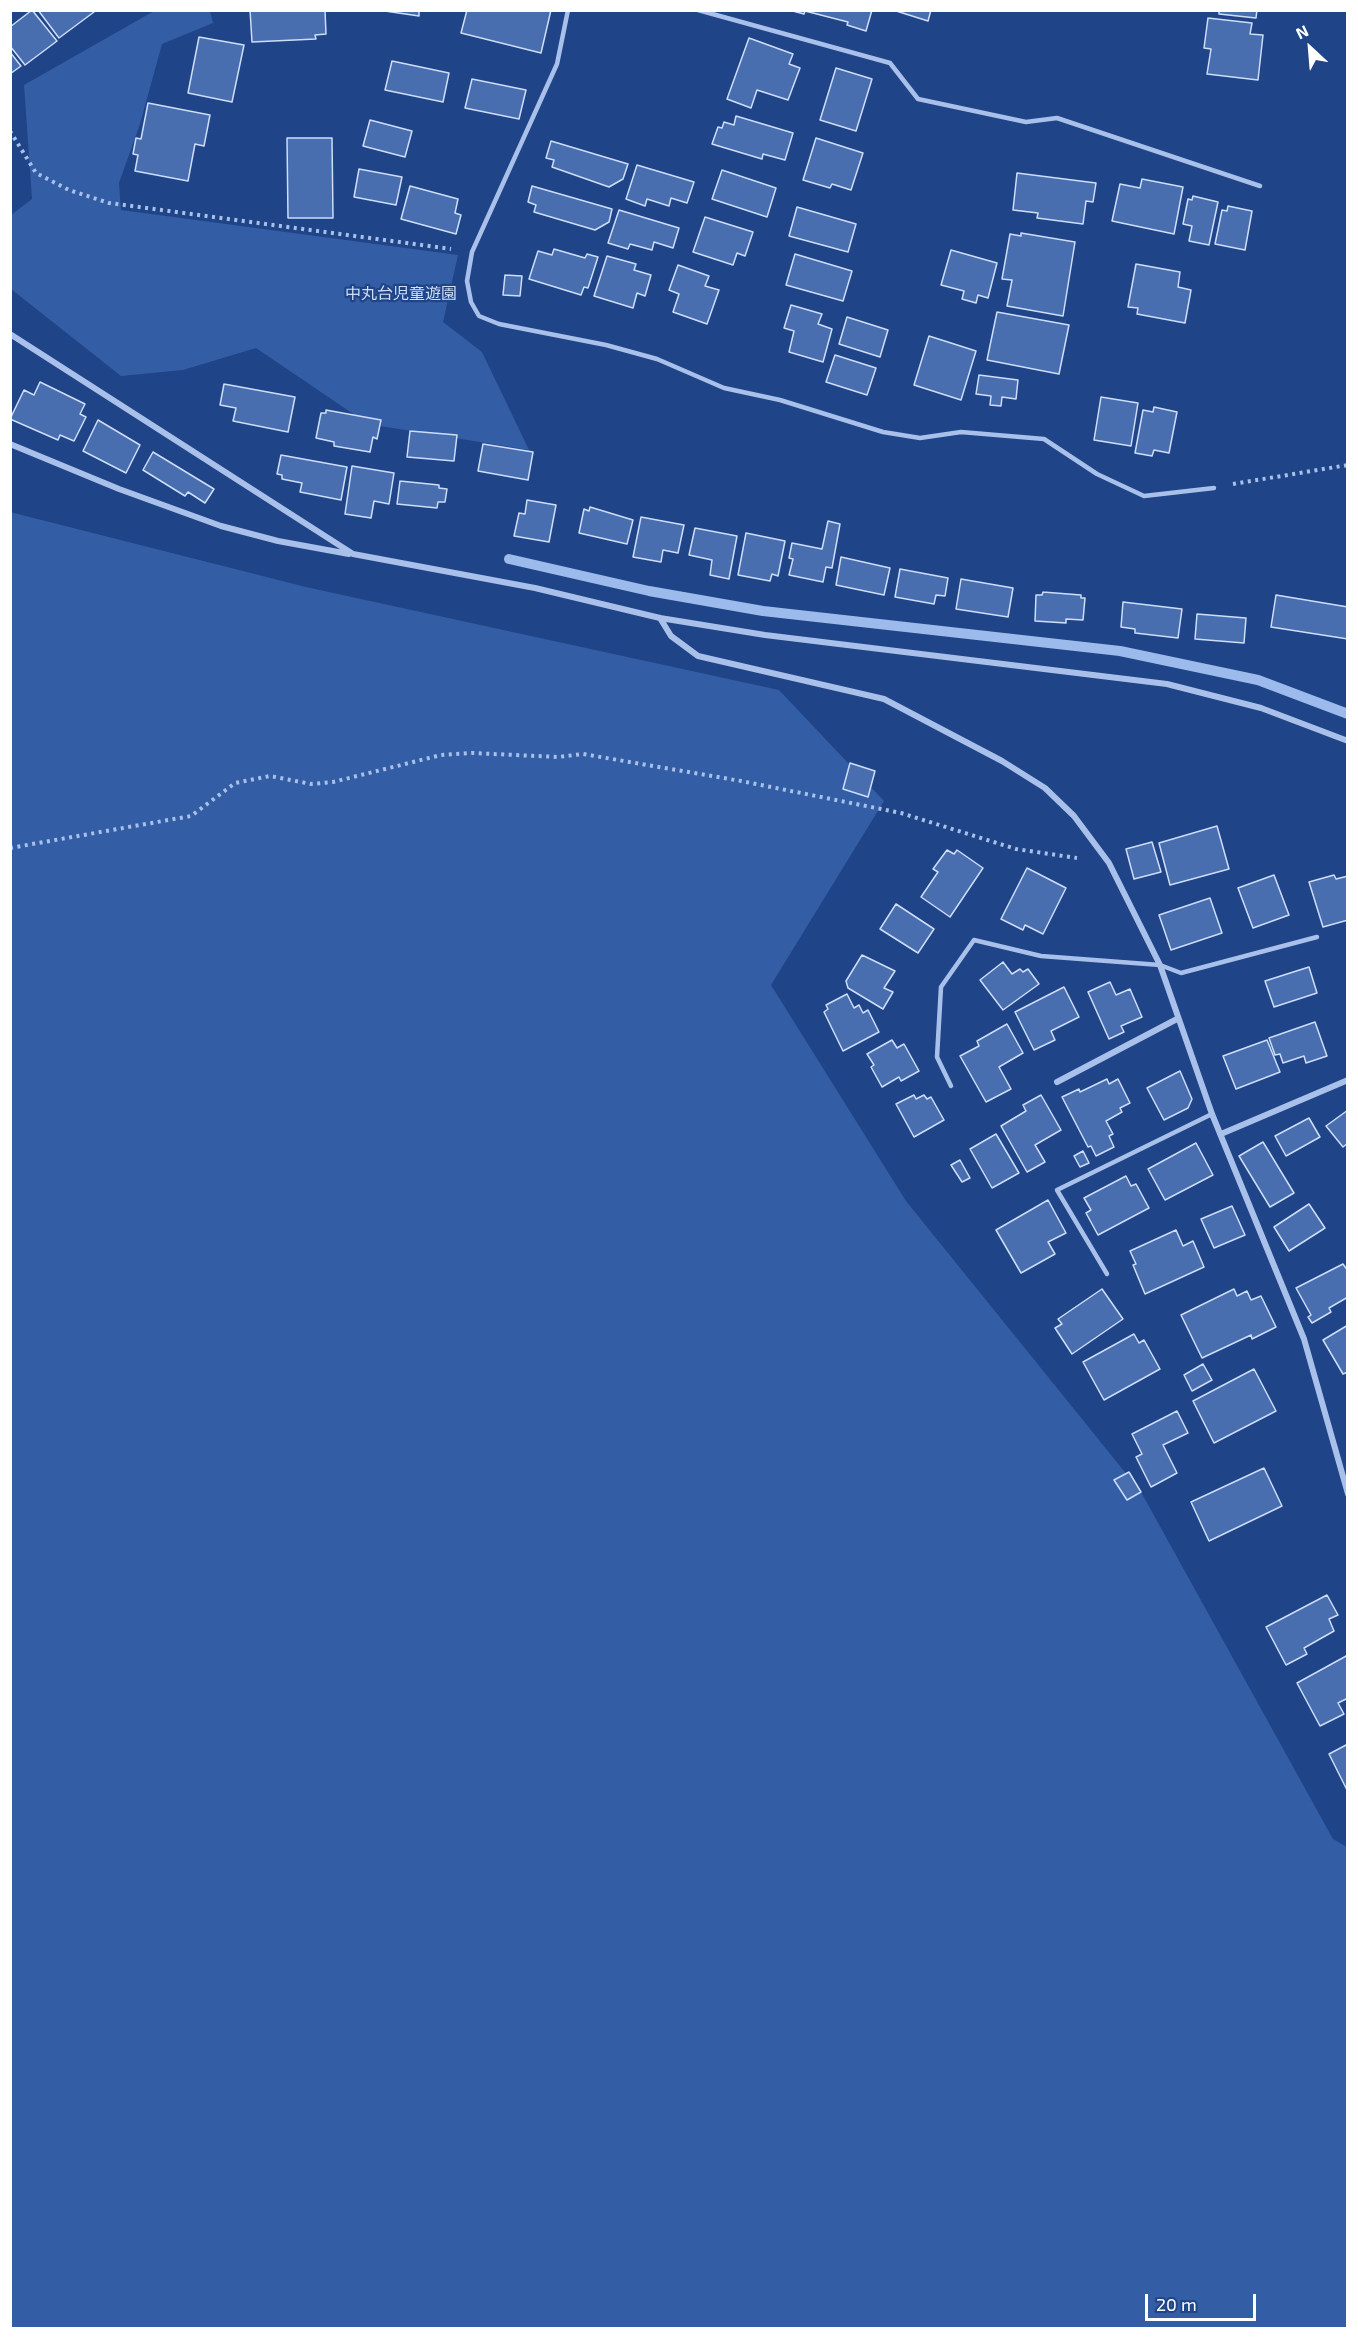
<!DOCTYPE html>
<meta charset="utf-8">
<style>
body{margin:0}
#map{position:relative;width:1358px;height:2339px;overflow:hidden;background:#1f4487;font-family:"Exo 2",sans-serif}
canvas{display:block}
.frame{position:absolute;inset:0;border:12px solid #fff;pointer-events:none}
.north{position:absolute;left:1280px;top:18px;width:60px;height:60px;-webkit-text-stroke:4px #1f4487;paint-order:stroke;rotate:334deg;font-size:16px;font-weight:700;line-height:24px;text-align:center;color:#fff}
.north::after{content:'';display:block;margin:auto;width:21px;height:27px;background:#fff;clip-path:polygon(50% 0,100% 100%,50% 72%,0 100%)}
.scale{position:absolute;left:1145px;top:2294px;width:111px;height:27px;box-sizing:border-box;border:3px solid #fff;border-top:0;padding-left:8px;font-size:18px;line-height:21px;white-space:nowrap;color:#fff;-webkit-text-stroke:4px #1f4487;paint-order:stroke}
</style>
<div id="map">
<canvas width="1358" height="2339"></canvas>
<div class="frame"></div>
<div class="north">N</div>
<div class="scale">20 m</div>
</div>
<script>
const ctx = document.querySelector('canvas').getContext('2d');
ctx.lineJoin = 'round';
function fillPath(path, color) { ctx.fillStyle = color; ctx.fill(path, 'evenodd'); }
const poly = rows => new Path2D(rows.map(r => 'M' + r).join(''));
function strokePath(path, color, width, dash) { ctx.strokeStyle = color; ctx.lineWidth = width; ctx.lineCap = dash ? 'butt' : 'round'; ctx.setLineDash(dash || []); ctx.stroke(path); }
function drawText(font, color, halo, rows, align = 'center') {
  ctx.font = font + ' "Exo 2","Noto Sans JP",sans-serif'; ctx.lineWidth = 4.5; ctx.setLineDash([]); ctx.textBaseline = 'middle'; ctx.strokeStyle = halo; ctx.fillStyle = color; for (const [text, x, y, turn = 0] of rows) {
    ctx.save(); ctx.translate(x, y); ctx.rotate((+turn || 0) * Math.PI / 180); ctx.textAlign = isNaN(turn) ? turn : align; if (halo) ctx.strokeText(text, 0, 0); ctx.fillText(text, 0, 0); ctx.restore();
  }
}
fillPath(poly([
 [154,11,210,11,213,23,162,44,140,124,119,183,121,210,458,255,443,322,482,352,529,450,368,424,256,348,183,370,121,376,11,289,11,215,32,199,24,85],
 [10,512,306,587,779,690,884,801,771,985,906,1201,1141,1492,1333,1839,1347,1847,1347,2328,11,2328]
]), '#335da5');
strokePath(poly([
 [509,559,649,591,763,611,1120,651,1258,680,1348,714]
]), '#9cbbec', 10);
const building = poly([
 [32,10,57,41,25,65,10,46,10,27,32,10],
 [38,10,93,10,94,12,59,38,38,10],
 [250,10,325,10,326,34,315,35,316,39,252,42,250,10],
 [378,10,419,10,419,16,378,10],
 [467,10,551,10,541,53,461,33,467,10],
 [789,10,872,10,866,31,847,25,848,22,805,11,804,14,789,10],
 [893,10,931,10,928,21,893,10],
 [1219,10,1257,10,1256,18,1219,14,1219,10],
 [1208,18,1252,23,1250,34,1263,35,1258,80,1207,74,1211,49,1204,48,1208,18],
 [199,37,244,45,232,102,188,93,199,37],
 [749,38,793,54,789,64,800,68,788,100,757,90,751,108,727,99,749,38],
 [10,52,21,66,10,74,10,52],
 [392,61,449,73,443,102,385,90,392,61],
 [836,68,872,79,856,131,820,120,836,68],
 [472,79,526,90,519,119,465,108,472,79],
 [148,103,210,115,204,146,195,144,188,181,135,171,138,155,133,154,136,138,141,139,148,103],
 [736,116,793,133,785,160,763,154,762,159,712,144,718,127,722,128,724,122,734,125,736,116],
 [370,120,412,131,405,157,363,146,370,120],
 [287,138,332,138,333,218,288,218,287,138],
 [816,138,863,153,851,190,832,184,830,188,803,180,816,138],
 [551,141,628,164,623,179,609,187,552,167,554,160,546,158,551,141],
 [637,165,694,182,687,203,671,198,669,206,647,199,645,206,626,199,637,165],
 [359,169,402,177,396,205,354,197,359,169],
 [722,170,776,188,767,217,712,199,722,170],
 [1017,173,1096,183,1093,202,1086,201,1083,224,1037,218,1038,213,1013,210,1017,173],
 [1142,179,1183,187,1174,234,1112,221,1120,184,1140,188,1142,179],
 [410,186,458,199,455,213,461,215,456,234,401,219,410,186],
 [532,186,612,209,609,222,595,230,534,212,536,205,528,202,532,186],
 [1193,196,1218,202,1209,245,1189,241,1192,226,1183,224,1188,199,1192,200,1193,196],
 [1228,206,1252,211,1245,250,1215,244,1222,210,1227,211,1228,206],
 [797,207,856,224,848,252,789,236,797,207],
 [619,210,679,228,673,248,654,242,652,250,630,244,628,249,608,243,619,210],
 [705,217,753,232,745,256,737,253,733,265,693,252,705,217],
 [1021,233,1075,242,1063,316,1007,306,1012,280,1002,279,1010,234,1021,236,1021,233],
 [554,249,585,258,587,254,598,257,588,288,584,287,581,295,529,279,538,251,552,255,554,249],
 [951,250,997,263,988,298,978,295,976,303,962,299,964,291,941,285,951,250],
 [795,254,852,271,843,301,786,285,795,254],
 [607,256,636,264,634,270,651,275,645,296,637,293,633,308,594,296,607,256],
 [1136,264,1180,272,1178,287,1191,290,1185,323,1137,314,1138,308,1128,307,1136,264],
 [678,265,709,276,705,286,719,290,707,324,673,312,679,294,669,290,678,265],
 [505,275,522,276,520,296,503,295,505,275],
 [791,305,822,314,818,324,832,329,823,362,789,352,794,331,784,328,791,305],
 [997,312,1069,325,1059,374,987,360,997,312],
 [847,317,888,330,880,357,839,344,847,317],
 [929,336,976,351,961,400,914,385,929,336],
 [835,355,876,368,867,395,826,382,835,355],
 [979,375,1018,380,1016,399,1002,397,1001,406,990,405,991,396,976,394,979,375],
 [40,382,85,404,80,414,86,417,74,441,60,435,58,440,10,419,24,390,34,395,40,382],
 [224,384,295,397,288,432,233,421,236,408,220,405,224,384],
 [1101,397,1138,403,1131,446,1094,440,1101,397],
 [1154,407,1177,412,1169,453,1154,450,1152,456,1135,453,1143,410,1153,412,1154,407],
 [326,410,381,420,377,439,373,437,370,452,334,446,334,442,316,438,321,413,326,413,326,410],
 [98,420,140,445,126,473,83,451,98,420],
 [410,431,457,435,454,461,407,457,410,431],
 [483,444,533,452,528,480,478,471,483,444],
 [153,452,214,489,205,503,188,492,185,496,143,470,153,452],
 [281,455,347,467,341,500,300,492,302,483,282,479,282,475,277,474,281,455],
 [352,466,394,473,389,504,374,501,371,518,345,514,352,466],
 [400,481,439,485,439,488,447,489,445,502,438,502,437,508,397,504,400,481],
 [527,500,556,505,549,542,514,536,519,513,525,514,527,500],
 [590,507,633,520,627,544,579,533,584,509,589,511,590,507],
 [641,517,684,525,678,553,663,550,661,562,633,557,641,517],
 [828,521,840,524,832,568,826,567,823,582,789,575,793,559,789,558,792,543,822,549,828,521],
 [695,528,737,536,729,579,710,575,712,560,689,555,695,528],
 [746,533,785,541,778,576,772,574,770,581,738,575,746,533],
 [841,557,890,568,884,595,836,585,841,557],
 [900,569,948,578,945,596,936,595,934,604,895,597,900,569],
 [961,579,1013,588,1008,617,956,609,961,579],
 [1043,592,1081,595,1081,598,1085,598,1083,620,1066,619,1066,623,1035,621,1036,595,1042,595,1043,592],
 [1276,595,1348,607,1348,639,1271,627,1276,595],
 [1123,602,1182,609,1178,638,1135,633,1135,629,1121,627,1123,602],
 [1197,614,1246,618,1244,643,1195,639,1197,614],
 [850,763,875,771,868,797,843,789,850,763],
 [1217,826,1229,869,1170,885,1159,843,1217,826],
 [1152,842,1161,872,1134,879,1126,849,1152,842],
 [947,850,954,854,957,850,983,868,950,917,921,897,938,872,933,869,947,850],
 [1027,868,1066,888,1043,934,1025,925,1023,930,1001,919,1027,868],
 [1274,875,1289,915,1253,928,1238,888,1274,875],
 [1334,875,1336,879,1348,876,1348,920,1323,927,1309,882,1334,875],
 [1210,898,1222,933,1171,950,1159,915,1210,898],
 [896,904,934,929,918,953,880,929,896,904],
 [862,955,895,971,884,988,893,992,883,1009,848,988,846,981,862,955],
 [1003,962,1012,974,1020,969,1023,972,1028,969,1039,984,1003,1010,980,980,1003,962],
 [1309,967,1317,993,1274,1007,1265,981,1309,967],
 [1110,982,1116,995,1130,989,1142,1017,1121,1026,1124,1032,1109,1039,1088,992,1110,982],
 [1064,987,1079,1017,1051,1031,1055,1040,1034,1050,1015,1012,1064,987],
 [847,994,854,1008,859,1005,863,1013,868,1010,879,1032,843,1051,824,1012,828,1009,826,1005,847,994],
 [1315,1022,1327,1056,1306,1063,1304,1056,1283,1063,1280,1054,1275,1055,1269,1038,1315,1022],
 [1007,1024,1023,1053,999,1067,1011,1089,986,1102,960,1056,979,1046,977,1041,1007,1024],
 [892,1040,897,1048,904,1044,919,1071,901,1081,899,1077,882,1087,871,1067,874,1065,867,1054,892,1040],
 [1267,1040,1280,1072,1236,1089,1223,1056,1267,1040],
 [1180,1071,1192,1099,1188,1108,1164,1120,1147,1088,1180,1071],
 [1107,1079,1109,1084,1118,1079,1130,1103,1120,1108,1122,1112,1106,1121,1113,1134,1109,1136,1114,1147,1096,1156,1091,1146,1088,1147,1062,1097,1079,1089,1080,1092,1107,1079],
 [914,1095,916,1099,924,1095,927,1099,931,1097,944,1120,914,1137,896,1104,914,1095],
 [1041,1095,1061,1130,1035,1145,1045,1162,1027,1172,1001,1126,1026,1111,1023,1105,1041,1095],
 [1348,1110,1348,1143,1343,1147,1326,1126,1348,1110],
 [1309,1118,1320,1137,1286,1156,1275,1136,1309,1118],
 [996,1134,1019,1173,992,1188,970,1149,996,1134],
 [1263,1142,1294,1193,1270,1207,1239,1156,1263,1142],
 [1196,1143,1213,1175,1165,1200,1148,1169,1196,1143],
 [1083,1151,1089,1163,1080,1167,1074,1156,1083,1151],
 [960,1160,970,1178,962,1182,951,1165,960,1160],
 [1126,1176,1131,1186,1136,1184,1149,1208,1098,1235,1086,1213,1091,1210,1084,1198,1126,1176],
 [1048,1200,1066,1233,1048,1242,1055,1254,1021,1273,996,1230,1048,1200],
 [1309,1204,1325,1228,1289,1251,1274,1227,1309,1204],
 [1232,1206,1245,1235,1214,1248,1201,1219,1232,1206],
 [1176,1230,1183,1246,1193,1241,1204,1267,1145,1294,1133,1265,1136,1264,1130,1251,1176,1230],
 [1343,1264,1348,1271,1348,1297,1329,1308,1331,1312,1312,1323,1308,1317,1311,1315,1296,1288,1343,1264],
 [1102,1289,1123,1319,1072,1354,1055,1328,1062,1324,1058,1319,1102,1289],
 [1234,1289,1237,1296,1247,1291,1251,1300,1261,1296,1276,1327,1252,1339,1251,1335,1202,1358,1181,1315,1234,1289],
 [1348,1325,1348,1372,1343,1374,1323,1340,1348,1325],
 [1134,1334,1139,1343,1144,1340,1160,1369,1104,1400,1083,1362,1134,1334],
 [1203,1364,1212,1380,1192,1391,1184,1375,1203,1364],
 [1254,1369,1276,1411,1214,1443,1193,1401,1254,1369],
 [1177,1411,1188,1433,1163,1445,1177,1473,1151,1487,1136,1457,1142,1454,1132,1434,1177,1411],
 [1264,1468,1282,1506,1209,1541,1191,1502,1264,1468],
 [1129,1472,1141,1492,1127,1500,1114,1480,1129,1472],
 [1327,1595,1338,1615,1329,1619,1334,1631,1304,1648,1307,1654,1286,1665,1266,1627,1327,1595],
 [1348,1655,1348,1698,1338,1703,1344,1714,1320,1726,1297,1683,1348,1655],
 [1348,1744,1348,1792,1329,1754,1348,1744]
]);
fillPath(building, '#486eb0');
strokePath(building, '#ceddf8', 1.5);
strokePath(poly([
 [10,131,36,173,69,190,109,203,451,249],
 [1233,484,1348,465],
 [10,848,191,816,235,783,270,776,311,784,333,782,441,755,472,753,558,757,583,754,741,781,901,813,1016,849,1077,858]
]), '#a9c1ea', 4, [3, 4.5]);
strokePath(poly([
 [568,10,557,64,472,252,467,281,471,302,479,316,499,324,606,345,657,359,724,388,780,400,883,432,920,438,961,432,1044,439,1097,474,1144,496,1214,488],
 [698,10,890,63,918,99,1026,122,1057,118,1260,186],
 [951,1086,937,1057,941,987,974,940,1041,956,1160,965,1181,973,1317,937],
 [1107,1274,1057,1190,1212,1114]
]), '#a9c1ea', 4.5);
strokePath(poly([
 [10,334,353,554,535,588,660,618,765,635,1167,684,1261,708,1348,741],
 [10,444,119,489,221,526,278,541,349,554],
 [660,618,671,636,698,656,884,699,1002,761,1045,788,1074,816,1109,863,1160,965,1212,1114,1304,1339,1348,1494],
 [1057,1082,1177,1019],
 [1221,1134,1348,1080]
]), '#a9c1ea', 6);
drawText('16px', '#ceddf8', '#1f4487', [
 ["中丸台児童遊園",401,294]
]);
</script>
